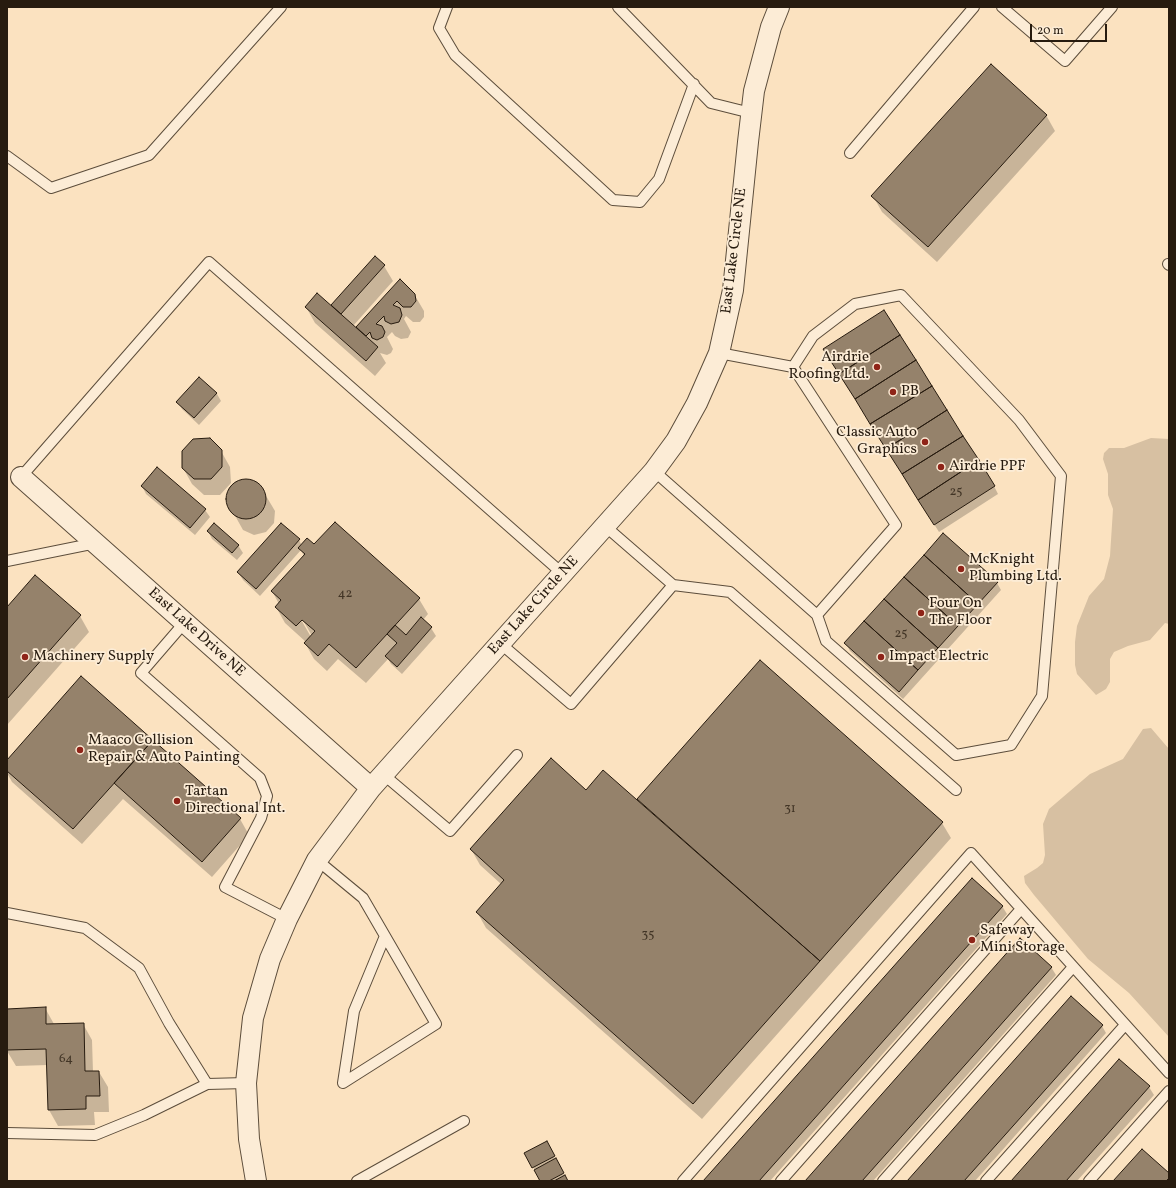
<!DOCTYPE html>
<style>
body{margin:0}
#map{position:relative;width:1176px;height:1188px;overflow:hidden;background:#fbe2c0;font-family:Vollkorn,serif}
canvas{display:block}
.frame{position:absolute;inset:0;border:8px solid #271b0f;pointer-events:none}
.scale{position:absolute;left:1030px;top:24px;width:77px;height:18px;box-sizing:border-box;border:2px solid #271b0f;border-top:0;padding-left:5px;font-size:12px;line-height:14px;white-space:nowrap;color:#271b0f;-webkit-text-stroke:3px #fcecd6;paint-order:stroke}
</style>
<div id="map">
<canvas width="1176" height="1188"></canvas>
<div class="frame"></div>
<div class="scale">20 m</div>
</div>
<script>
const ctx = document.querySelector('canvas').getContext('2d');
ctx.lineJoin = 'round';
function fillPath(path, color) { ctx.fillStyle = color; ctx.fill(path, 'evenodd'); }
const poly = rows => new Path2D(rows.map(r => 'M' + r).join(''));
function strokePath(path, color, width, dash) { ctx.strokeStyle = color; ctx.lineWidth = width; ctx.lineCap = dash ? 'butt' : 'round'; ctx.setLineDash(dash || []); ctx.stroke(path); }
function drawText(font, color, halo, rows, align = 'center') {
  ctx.font = font + ' Vollkorn,serif'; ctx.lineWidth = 3.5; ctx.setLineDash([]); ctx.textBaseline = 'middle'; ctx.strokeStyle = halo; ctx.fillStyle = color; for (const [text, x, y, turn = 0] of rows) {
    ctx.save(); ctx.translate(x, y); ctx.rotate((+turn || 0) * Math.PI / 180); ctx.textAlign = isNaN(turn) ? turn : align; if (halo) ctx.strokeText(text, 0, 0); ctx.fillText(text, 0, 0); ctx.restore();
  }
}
fillPath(poly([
 [1151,438,1169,439,1169,624,1165,623,1150,640,1128,646,1114,652,1110,659,1110,682,1106,689,1096,695,1077,674,1075,665,1075,642,1077,626,1089,596,1104,579,1110,556,1113,509,1108,495,1108,474,1103,459,1104,453,1109,448,1124,448],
 [1151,728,1169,749,1169,1037,1129,993,1088,959,1034,895,1025,883,1024,876,1037,868,1043,863,1045,855,1043,824,1049,809,1090,774,1123,759,1143,729]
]), '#d7c0a2');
fillPath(poly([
 [1046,115,1055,131,937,262,882,212,873,196],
 [375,257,384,266,393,281,353,326,356,329,400,280,414,294,424,311,424,317,420,322,413,322,406,316,404,319,411,332,408,338,401,339,395,336,392,332,387,337,393,349,391,353,387,355,380,353,386,363,375,376,315,323,306,307,331,307],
 [829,357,994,486,998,494,939,532],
 [199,378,217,394,221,401,199,425,182,409,178,402],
 [221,451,230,467,231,483,220,495,204,495,192,484,183,468],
 [248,479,259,484,275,511,274,523,266,532,254,535,243,530,228,503,228,491,236,482],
 [142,486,205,510,210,517,195,535,146,494],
 [208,531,238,545,243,553,237,560,212,539],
 [299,540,302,546,314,546,419,599,428,614,423,620,431,628,436,636,402,674,391,664,388,659,366,683,338,659,327,671,314,659,305,643,306,642,285,623,276,607,279,604,272,591,304,556,301,550,260,596,243,580,238,572],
 [300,615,312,636,311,637,299,616],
 [997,583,1001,590,903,699,850,651,846,643],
 [7,608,80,616,89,632,7,725],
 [760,661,942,823,951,838,702,1119,486,928,477,912,501,884,480,865,471,849,586,791,637,800],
 [82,678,240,819,249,835,212,877,123,799,82,844,12,782,7,773,7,762],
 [1002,906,1007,914,770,1181,705,1181],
 [1051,967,1056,975,873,1181,806,1181],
 [45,1008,54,1024,83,1024,92,1040,93,1072,99,1072,108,1087,109,1112,94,1112,95,1125,58,1126,49,1110,48,1065,16,1066,7,1051,7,1010],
 [1102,1026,1106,1033,975,1181,908,1181],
 [1119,1060,1149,1087,1154,1095,1077,1181,1012,1181],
 [546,1143,558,1164,567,1181,541,1181,526,1154]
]), '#0003');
const building = poly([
 [991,64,1047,115,928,247,871,196,991,64],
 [375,256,385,265,341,314,331,305,375,256],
 [400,279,415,294,416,301,411,307,403,307,397,301,393,305,400,308,402,315,399,322,391,324,385,321,384,316,376,324,382,326,385,332,383,337,377,340,372,338,370,332,366,336,356,327,400,279],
 [317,293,378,347,366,361,305,307,317,293],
 [884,310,900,335,839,374,823,349,884,310],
 [900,335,916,360,855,399,839,374,900,335],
 [916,360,932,386,870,424,855,399,916,360],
 [199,377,217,393,194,418,176,402,199,377],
 [932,386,947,410,886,449,870,424,932,386],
 [947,410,963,436,902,474,886,449,947,410],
 [963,436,979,460,918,500,902,474,963,436],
 [210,438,222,450,222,467,211,479,194,479,182,468,182,451,193,439,210,438],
 [979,460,995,486,934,525,918,500,979,460],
 [157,467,206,509,190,528,141,486,157,467],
 '226 499a20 20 0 1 1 40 0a20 20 0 1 1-40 0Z',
 [335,522,420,598,356,668,329,644,318,656,304,643,315,631,302,620,296,626,275,607,281,600,271,591,305,554,298,548,307,538,314,544,335,522],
 [214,523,239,545,232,553,207,531,214,523],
 [281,523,300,539,256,589,237,572,281,523],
 [943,533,998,582,978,604,924,555,943,533],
 [924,555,978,604,958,626,904,577,924,555],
 [35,575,81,615,7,699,7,607,35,575],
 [904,577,958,626,938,648,884,599,904,577],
 [884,599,938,648,918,670,864,621,884,599],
 [421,617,432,627,397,667,385,656,397,643,387,634,395,625,406,635,421,617],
 [864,621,918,670,899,692,844,643,864,621],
 [760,660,943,822,820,961,637,799,760,660],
 [81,676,153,740,73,829,7,771,7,760,81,676],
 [153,740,241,818,202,862,114,783,153,740],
 [551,758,586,790,603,770,820,961,693,1104,476,912,504,880,470,849,551,758],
 [972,878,1003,906,759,1181,703,1181,972,878],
 [1020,938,1052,967,862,1181,805,1181,1020,938],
 [1071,996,1103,1025,964,1181,907,1181,1071,996],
 [46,1007,46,1024,84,1023,85,1071,99,1071,100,1096,86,1096,86,1109,48,1110,46,1049,7,1050,7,1009,46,1007],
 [1119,1059,1150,1086,1066,1181,1011,1181,1119,1059],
 [547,1141,555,1156,532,1168,524,1153,547,1141],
 [1142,1149,1169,1173,1169,1178,1166,1181,1113,1181,1142,1149],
 [556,1158,564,1173,549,1181,540,1181,534,1170,556,1158],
 [565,1175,568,1181,554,1181,565,1175]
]);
fillPath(building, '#95826b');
strokePath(building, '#271b0f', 1);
const lane = poly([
 [447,7,439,28,455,55,613,200,640,202,659,179,694,84],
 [618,7,711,103,751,113],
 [1002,7,1065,61,1112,7],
 [850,153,974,7],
 [7,156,51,188,149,155,281,7],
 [1168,264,1169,265],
 [793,367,813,336,855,304,901,295,1019,420,1061,476,1042,696,1011,745,956,755,826,641,817,615],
 [654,471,817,615,896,525,793,367,719,353],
 [21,477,209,262,563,574],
 [7,561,96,543],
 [673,585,730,592,956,790],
 [185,622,141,673,260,778,267,796,261,818,225,887,287,919],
 [501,644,571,704,673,585,605,526],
 [384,775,450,831,517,755],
 [317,860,363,898,436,1024,343,1083,354,1011,385,936],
 [7,913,85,928,139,968,169,1023,207,1084],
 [7,1133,95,1135,144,1115,207,1084,246,1083],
 [357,1181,464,1121],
 [683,1181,971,853,1169,1073],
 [781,1181,1021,909],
 [883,1181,1073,967],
 [986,1181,1125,1025],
 [1089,1181,1169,1091]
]);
const street = poly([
 [21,477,371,788],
 [256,1181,249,1139,246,1083,253,1018,270,959,287,919,317,860,371,788,654,471,676,441,697,403,719,353,733,290,748,142,754,91,771,27,779,7]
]);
strokePath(lane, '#5c4d3b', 12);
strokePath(street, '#5c4d3b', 22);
strokePath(lane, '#fcecd6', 10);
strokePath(street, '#fcecd6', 20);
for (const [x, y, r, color] of [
 [877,367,4,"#8f2418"],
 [893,392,4,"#8f2418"],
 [925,442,4,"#8f2418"],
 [941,467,4,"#8f2418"],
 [961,569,4,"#8f2418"],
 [921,613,4,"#8f2418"],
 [25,657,4,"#8f2418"],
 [881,657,4,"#8f2418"],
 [80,750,4,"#8f2418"],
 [177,801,4,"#8f2418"],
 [972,940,4,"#8f2418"]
]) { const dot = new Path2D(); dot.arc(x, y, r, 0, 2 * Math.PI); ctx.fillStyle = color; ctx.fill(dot); strokePath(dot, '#fcecd6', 1.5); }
drawText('13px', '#423526', null, [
 ["25",956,493],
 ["42",345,595],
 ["25",901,635],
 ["31",790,810],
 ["35",648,936],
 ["64",66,1060]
]);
drawText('15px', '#271b0f', '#fcecd6', [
 ["East Lake Circle NE",735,251,-83],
 ["East Lake Circle NE",534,606,-48],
 ["East Lake Drive NE",196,633,42]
]);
drawText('15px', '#271b0f', '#fcecd6', [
 ["Airdrie",869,358,"right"],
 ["Roofing Ltd.",869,375,"right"],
 ["PB",901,392],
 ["Classic Auto",917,433,"right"],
 ["Graphics",917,450,"right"],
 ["Airdrie PPF",949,467],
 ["McKnight",969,560],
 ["Plumbing Ltd.",969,577],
 ["Four On",929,604],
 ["The Floor",929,621],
 ["Machinery Supply",33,657],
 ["Impact Electric",889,657],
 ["Maaco Collision",88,741],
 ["Repair & Auto Painting",88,758],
 ["Tartan",185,792],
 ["Directional Int.",185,809],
 ["Safeway",980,931],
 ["Mini Storage",980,948]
], 'left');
</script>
